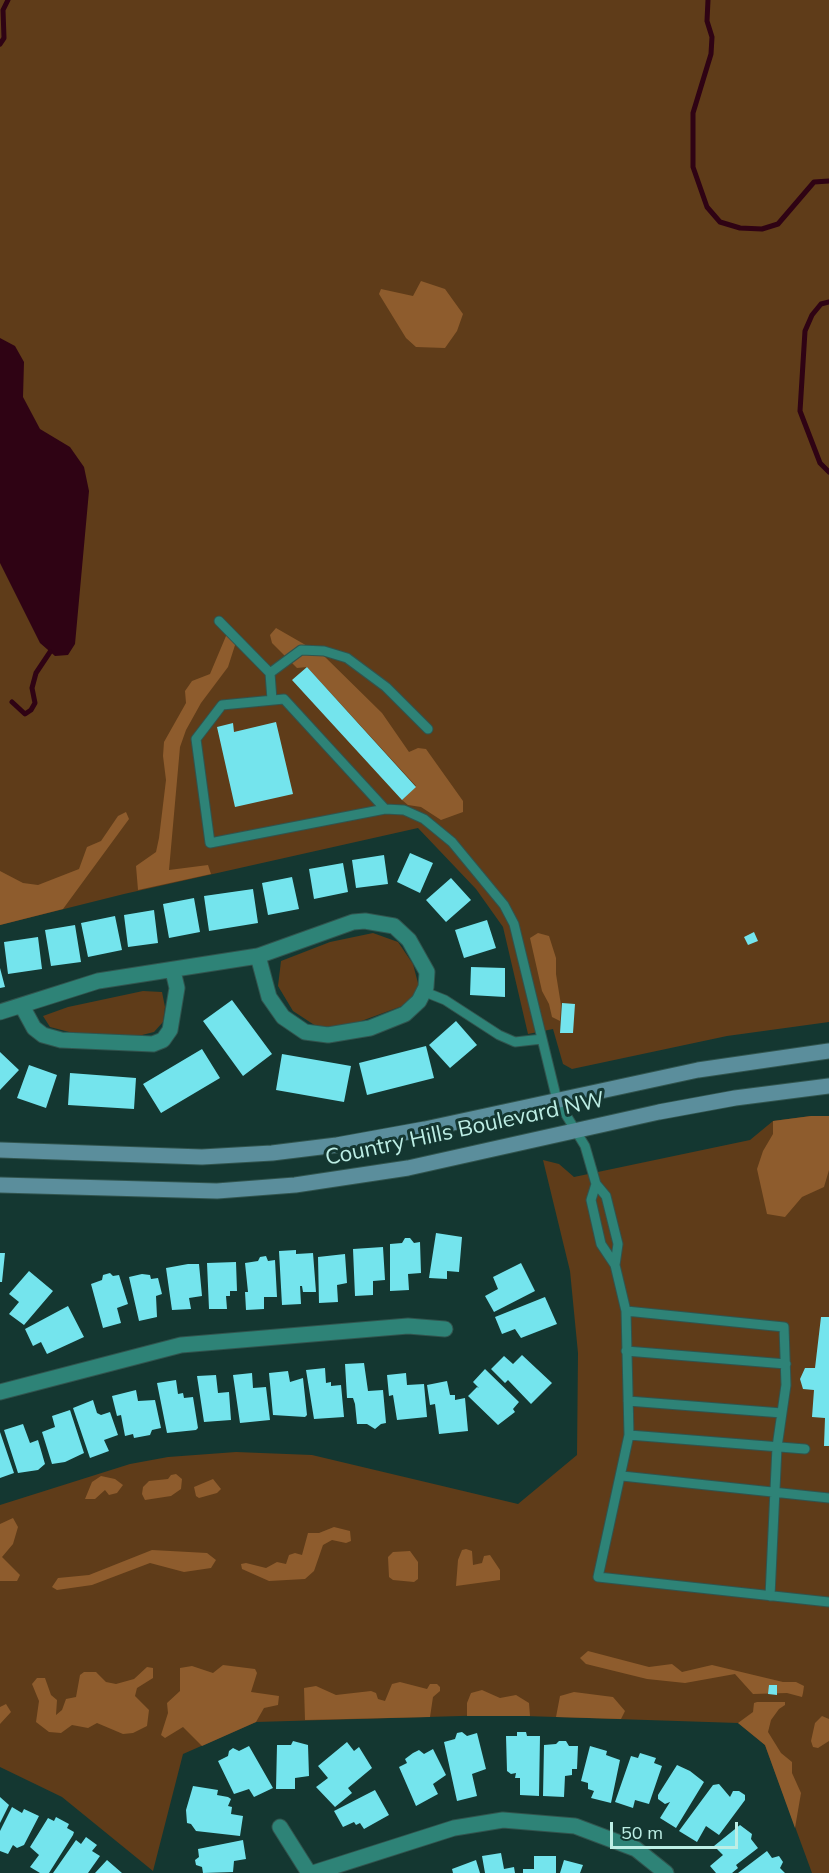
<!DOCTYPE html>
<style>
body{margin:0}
#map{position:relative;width:829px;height:1873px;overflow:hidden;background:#143731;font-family:Mulish,sans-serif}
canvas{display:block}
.scale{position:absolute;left:610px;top:1822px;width:128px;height:27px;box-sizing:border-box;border:3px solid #bdeee5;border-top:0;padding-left:8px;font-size:18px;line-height:21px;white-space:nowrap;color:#bdeee5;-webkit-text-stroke:4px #143731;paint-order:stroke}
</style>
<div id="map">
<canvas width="829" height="1873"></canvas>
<div class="scale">50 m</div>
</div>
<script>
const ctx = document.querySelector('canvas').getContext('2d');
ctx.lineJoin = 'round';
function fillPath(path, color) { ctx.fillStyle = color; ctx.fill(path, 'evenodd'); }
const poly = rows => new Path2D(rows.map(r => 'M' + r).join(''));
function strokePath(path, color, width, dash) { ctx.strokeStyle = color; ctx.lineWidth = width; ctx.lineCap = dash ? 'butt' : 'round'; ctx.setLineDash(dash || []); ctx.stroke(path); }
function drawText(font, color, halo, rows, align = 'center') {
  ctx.font = font + ' Mulish,sans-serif'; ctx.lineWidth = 6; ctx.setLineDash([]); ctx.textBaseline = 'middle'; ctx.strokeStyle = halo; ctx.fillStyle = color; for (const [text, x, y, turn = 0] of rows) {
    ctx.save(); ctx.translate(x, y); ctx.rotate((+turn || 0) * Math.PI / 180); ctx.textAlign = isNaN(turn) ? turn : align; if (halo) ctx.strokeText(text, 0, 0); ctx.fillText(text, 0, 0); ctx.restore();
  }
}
fillPath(poly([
 [0,0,829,0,829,1022,727,1036,572,1069,563,1064,553,1029,528,1034,503,927,476,889,418,828,124,894,0,925],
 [373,933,398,942,413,964,419,987,413,999,405,1005,345,1027,319,1028,293,1011,278,986,281,961,330,942],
 [143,991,162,992,165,1007,163,1022,154,1032,138,1036,73,1033,50,1027,43,1016,68,1007],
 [811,1116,829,1116,829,1873,812,1873,765,1745,738,1723,495,1715,256,1722,183,1754,153,1871,62,1797,0,1767,0,1505,130,1464,168,1457,236,1452,312,1455,518,1504,577,1455,578,1353,570,1271,543,1160,559,1164,574,1177,750,1140,773,1121]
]), '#5f3c19');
fillPath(poly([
 [421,281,445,289,463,314,457,331,445,348,416,347,406,338,379,294,381,289,413,296],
 [276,628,323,655,382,713,409,752,418,748,426,749,463,801,463,812,441,820,421,807,408,805,402,800,416,786,307,667,297,668,272,643,270,635],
 [226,636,231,636,236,642,228,667,201,703,186,730,180,747,169,870,208,865,211,874,138,890,136,866,156,852,159,838,166,780,163,756,164,742,186,703,185,691,192,681,210,674],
 [126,812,129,819,63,909,0,925,0,871,23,883,38,885,79,869,87,847,101,841,118,816],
 [538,933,549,936,556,958,556,974,561,1005,560,1021,552,1017,549,1004,542,991,530,938],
 [811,1116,829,1116,829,1170,824,1187,802,1197,785,1217,767,1214,757,1169,763,1151,773,1134,773,1121],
 [176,1474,182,1479,181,1489,171,1496,145,1500,142,1494,143,1487,149,1481,168,1479,171,1475],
 [101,1476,115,1479,123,1485,117,1493,109,1495,105,1490,95,1499,85,1499,92,1482],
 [213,1479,221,1489,217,1493,199,1498,196,1496,194,1487],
 [13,1518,18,1527,13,1544,2,1557,20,1575,17,1581,0,1581,0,1524],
 [334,1527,350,1531,351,1541,346,1543,332,1540,323,1545,314,1571,305,1579,269,1581,242,1569,241,1564,246,1563,266,1568,277,1562,286,1564,289,1555,295,1553,302,1555,308,1533,319,1533],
 [466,1549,472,1551,473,1565,482,1563,484,1556,490,1555,500,1570,500,1580,456,1586,458,1560,462,1550],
 [152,1550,207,1553,216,1560,211,1568,184,1572,150,1563,92,1585,57,1590,52,1587,58,1578,89,1575],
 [410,1551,418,1562,418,1579,414,1582,393,1580,389,1577,388,1557,393,1552],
 [588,1651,649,1667,672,1664,682,1672,712,1665,783,1682,796,1682,804,1686,803,1693,802,1697,787,1693,753,1694,735,1674,685,1683,647,1679,586,1664,580,1658],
 [223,1665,255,1669,257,1673,251,1692,279,1696,278,1705,264,1708,256,1722,202,1746,183,1727,165,1738,161,1735,168,1713,167,1703,180,1691,180,1668,192,1666,213,1673],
 [147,1667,153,1668,153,1678,137,1688,135,1696,149,1710,147,1726,133,1733,123,1734,97,1723,88,1728,72,1725,61,1733,49,1732,36,1722,39,1701,32,1684,37,1678,45,1678,51,1695,57,1700,56,1715,62,1710,66,1699,76,1697,80,1675,84,1672,96,1672,106,1682,116,1684,134,1679],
 [400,1682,427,1689,430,1684,437,1684,440,1687,440,1691,433,1697,430,1717,305,1720,304,1688,316,1686,336,1695,371,1691,376,1693,378,1699,385,1701,392,1684],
 [482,1690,500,1698,516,1695,529,1703,530,1716,467,1716,467,1703,471,1693],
 [574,1692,613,1697,625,1711,621,1719,556,1717,560,1696],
 [757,1702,785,1702,785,1705,779,1709,771,1720,768,1732,781,1753,792,1762,792,1773,801,1793,795,1828,765,1745,738,1723,753,1712,754,1703],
 [6,1704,11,1712,0,1724,0,1707],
 [822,1716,829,1719,829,1741,818,1748,813,1747,811,1741,815,1723]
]), '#8e5c2d');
fillPath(poly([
 [0,338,15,346,24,362,23,397,40,429,70,447,84,467,89,491,75,644,68,655,55,656,40,643,0,563]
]), '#2f0314');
strokePath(poly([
 [708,0,707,21,712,37,711,54,693,113,693,167,707,207,720,222,740,228,762,229,778,224,814,182,829,181],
 [0,44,4,38,3,10,8,0],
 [829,302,821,304,812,315,805,331,800,411,820,463,829,472],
 [12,702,25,714,31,710,35,703,32,688,36,673,50,652]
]), '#2f0314', 5);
fillPath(poly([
 [307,667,416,787,402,800,292,680],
 [276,722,293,794,235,807,217,727,233,723,234,732],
 [410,853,433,863,420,893,397,882],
 [384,855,388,884,356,888,352,860],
 [343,863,348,892,314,899,309,869],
 [292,877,299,909,268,915,262,883],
 [451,878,471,900,446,922,426,900],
 [253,889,258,923,209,931,204,896],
 [194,898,200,932,169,938,163,904],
 [154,910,158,943,128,947,124,915],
 [115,916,122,950,88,957,81,923],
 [487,920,496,948,464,958,455,930],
 [75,925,81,962,51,966,45,930],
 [754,932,758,941,748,945,744,937],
 [38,937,42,969,8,974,4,942],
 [471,967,505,968,505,997,470,995],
 [0,968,5,987,0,988],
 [232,1000,272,1054,243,1076,203,1021],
 [562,1003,575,1004,573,1033,560,1033],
 [456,1021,477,1045,450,1068,429,1045],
 [426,1046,434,1078,367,1095,359,1063],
 [202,1049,220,1078,161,1113,143,1084],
 [0,1052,19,1070,0,1090],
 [282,1054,351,1066,344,1102,276,1090],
 [29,1065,57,1075,46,1108,17,1098],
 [70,1073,136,1078,134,1109,68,1105],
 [436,1233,462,1237,459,1272,447,1271,447,1279,429,1278],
 [405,1238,410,1238,414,1243,420,1242,421,1273,408,1274,409,1290,390,1291,390,1244,402,1243],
 [383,1247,385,1280,373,1281,373,1295,355,1296,353,1249],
 [296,1250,296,1254,313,1253,316,1292,303,1292,302,1286,300,1286,301,1304,282,1305,279,1251],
 [0,1253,5,1253,2,1282,0,1282],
 [345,1254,347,1283,337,1285,338,1302,319,1303,318,1257],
 [266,1256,268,1261,275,1260,277,1297,264,1297,264,1309,246,1310,245,1292,248,1292,245,1263,258,1261,260,1257],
 [236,1262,237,1291,230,1291,230,1296,226,1296,227,1309,209,1309,207,1263],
 [521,1263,535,1291,494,1312,485,1296,498,1289,493,1277],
 [188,1264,199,1264,202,1296,189,1298,191,1309,172,1310,166,1268],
 [29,1271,53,1291,24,1325,9,1314,19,1302,9,1294],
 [110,1273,113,1276,119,1275,128,1304,117,1308,121,1323,103,1328,91,1284,102,1280,103,1275],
 [142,1274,150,1275,151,1279,158,1278,162,1294,156,1296,157,1317,139,1321,129,1277],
 [545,1297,557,1324,521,1338,515,1329,502,1334,495,1317],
 [68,1306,84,1337,47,1354,41,1342,33,1346,25,1329],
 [821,1317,829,1317,829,1446,824,1446,825,1418,812,1417,814,1390,803,1389,800,1379,805,1368,815,1368],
 [522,1355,552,1383,531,1404,508,1380,505,1383,491,1369,504,1356,513,1364],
 [364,1363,368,1391,383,1390,386,1423,381,1424,375,1429,367,1424,357,1424,355,1404,353,1398,347,1398,345,1364],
 [325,1368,326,1383,331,1382,331,1386,341,1385,344,1417,314,1419,306,1370],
 [485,1369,519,1402,513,1409,515,1412,498,1425,468,1396,477,1387,479,1388,473,1382],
 [288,1371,290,1382,303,1378,307,1415,305,1417,273,1415,269,1373],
 [252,1373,253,1388,266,1387,270,1420,240,1423,233,1375],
 [406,1373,407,1385,424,1384,427,1417,397,1420,393,1395,389,1396,387,1375],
 [216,1375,218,1393,229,1392,231,1420,204,1422,197,1376],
 [176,1380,178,1394,183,1393,184,1398,193,1397,198,1428,196,1430,167,1433,157,1383],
 [447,1381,450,1395,455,1395,455,1400,465,1398,468,1431,439,1434,435,1404,430,1405,427,1385],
 [136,1390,138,1401,155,1400,161,1428,152,1430,150,1435,134,1438,133,1434,125,1436,121,1415,117,1416,112,1396],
 [93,1400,97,1413,101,1415,110,1412,118,1435,104,1440,109,1451,90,1458,73,1408],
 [70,1410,84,1453,65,1462,52,1464,42,1432,55,1427,52,1416],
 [23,1424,30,1443,38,1440,45,1464,38,1470,18,1473,4,1430],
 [0,1432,14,1473,0,1478],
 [769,1685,777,1685,777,1695,768,1694],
 [462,1732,467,1736,477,1733,486,1769,472,1774,477,1796,457,1801,444,1742,455,1739,457,1733],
 [517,1732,526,1732,527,1736,540,1736,539,1796,520,1795,520,1778,515,1778,516,1773,511,1774,507,1771,506,1736,517,1736],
 [293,1741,308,1745,309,1776,295,1778,295,1789,276,1789,277,1745,291,1745],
 [559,1741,566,1741,569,1746,578,1746,577,1769,572,1769,572,1775,565,1776,564,1797,543,1796,544,1745,556,1744],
 [347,1742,354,1751,359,1747,372,1768,348,1788,352,1793,335,1807,316,1787,328,1778,318,1766],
 [249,1746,273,1788,254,1797,249,1789,234,1794,218,1761,228,1756,229,1751,233,1748,239,1751],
 [590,1746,607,1751,606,1755,620,1760,611,1803,591,1798,594,1791,588,1789,588,1783,581,1781],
 [433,1749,446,1775,433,1784,438,1794,416,1806,399,1767,407,1763,405,1759,413,1753,419,1750,424,1754],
 [640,1753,656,1758,654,1763,662,1766,649,1804,635,1800,633,1808,615,1802,631,1756,638,1758],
 [677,1765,690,1771,704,1782,676,1828,660,1818,670,1802,665,1804,658,1799,658,1795],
 [719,1784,730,1797,733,1791,739,1791,745,1795,745,1800,719,1835,706,1826,697,1842,679,1831,713,1785],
 [193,1786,218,1790,217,1795,228,1797,231,1799,228,1806,232,1807,231,1814,243,1816,240,1836,196,1831,191,1824,187,1823,186,1810],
 [375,1790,389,1815,364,1829,360,1823,356,1825,354,1822,343,1827,334,1811],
 [0,1797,9,1805,0,1823],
 [12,1807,22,1813,24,1809,39,1816,24,1845,17,1848,13,1845,8,1854,0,1851,0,1831],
 [56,1817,69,1824,67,1828,74,1832,73,1835,49,1873,40,1873,30,1867,39,1855,30,1847,48,1818,54,1821],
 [740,1825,752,1834,751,1839,758,1848,736,1865,738,1868,732,1873,716,1873,710,1866,723,1855,714,1846],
 [86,1837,97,1845,92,1851,100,1856,88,1873,53,1873,76,1840,81,1844],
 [243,1840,246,1859,234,1861,233,1872,203,1873,202,1867,196,1865,195,1860,199,1857,198,1849],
 [767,1851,772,1858,779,1856,783,1862,780,1868,785,1873,738,1873],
 [501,1853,504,1869,514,1867,515,1873,485,1873,482,1856],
 [534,1856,556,1856,556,1873,523,1873,523,1869,534,1869],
 [107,1860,122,1873,95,1873],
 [476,1860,480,1873,453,1873,452,1869],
 [564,1860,583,1865,580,1873,560,1873]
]), '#74e4ed');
const service = poly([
 [219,621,270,673],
 [272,700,270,673,301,650,324,651,347,658,386,687,428,729],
 [385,809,284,699,222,705,196,739,210,843,385,809,404,810,424,819,452,842,504,905,514,924,557,1100,585,1146,596,1184,606,1196,618,1244,615,1265],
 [425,992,445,1000,499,1035,515,1042,542,1039],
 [596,1184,591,1200,601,1244,615,1265,626,1311,629,1435,598,1577,829,1602],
 [626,1311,784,1327,786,1385,777,1447,770,1596],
 [626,1351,786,1364],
 [628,1401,782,1413],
 [629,1435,805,1449],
 [622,1476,829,1498]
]);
const minor = poly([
 [22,1006,34,1028,43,1035,61,1040,153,1044,163,1040,170,1030,177,988,173,971],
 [0,1012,98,981,258,956,353,922,365,921,394,926,409,940,427,972,426,987,419,1001,405,1014,370,1028,328,1035,305,1032,283,1017,269,997,258,956],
 [0,1392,181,1345,408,1326,445,1329],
 [280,1827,309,1873],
 [313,1873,454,1828,503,1820,575,1826,636,1849,666,1873]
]);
const secondary = poly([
 [0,1150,202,1157,272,1153,337,1145,425,1129,698,1070,829,1051],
 [0,1185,217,1191,295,1185,408,1168,659,1112,735,1098,829,1086]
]);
strokePath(service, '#31544e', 11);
strokePath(minor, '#31544e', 17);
strokePath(secondary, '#31544e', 17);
strokePath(service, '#2e8377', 9);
strokePath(minor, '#2e8377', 15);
strokePath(secondary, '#5b8e9c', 15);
drawText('22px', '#bdeee5', '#143731', [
 ["Country Hills Boulevard NW",465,1129,-12]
]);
</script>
